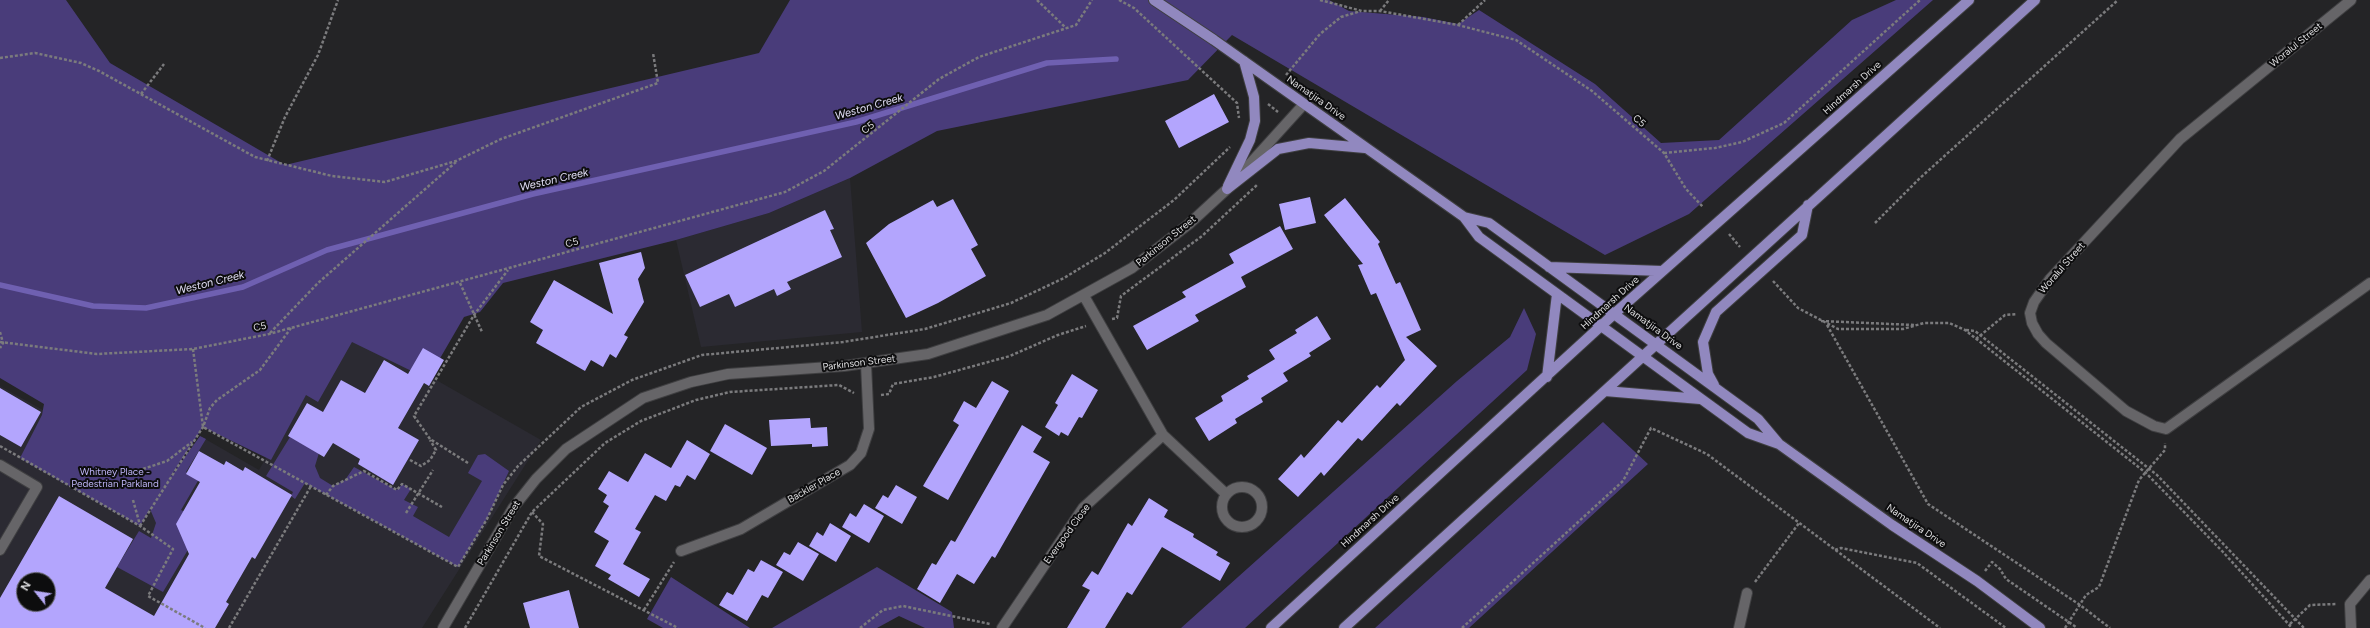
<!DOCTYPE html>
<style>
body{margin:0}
#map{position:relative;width:2370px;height:628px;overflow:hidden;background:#242426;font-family:Figtree,sans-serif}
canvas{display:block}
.north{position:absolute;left:16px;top:572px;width:40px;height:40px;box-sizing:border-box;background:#0d0d0e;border:1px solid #616162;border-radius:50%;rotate:300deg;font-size:11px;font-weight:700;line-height:16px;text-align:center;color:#dfdfe1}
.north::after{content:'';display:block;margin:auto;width:14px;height:18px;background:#b7abf8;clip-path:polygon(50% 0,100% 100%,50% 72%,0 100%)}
</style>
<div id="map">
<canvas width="2370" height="628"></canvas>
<div class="north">N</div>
</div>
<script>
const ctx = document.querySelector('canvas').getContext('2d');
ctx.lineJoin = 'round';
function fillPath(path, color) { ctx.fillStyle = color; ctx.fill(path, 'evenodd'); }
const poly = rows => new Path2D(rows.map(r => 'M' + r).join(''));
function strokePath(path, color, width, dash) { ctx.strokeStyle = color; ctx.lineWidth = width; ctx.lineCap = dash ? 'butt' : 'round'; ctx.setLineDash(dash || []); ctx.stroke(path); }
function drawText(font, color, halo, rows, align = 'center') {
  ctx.font = font + ' Figtree,sans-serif'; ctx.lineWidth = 4; ctx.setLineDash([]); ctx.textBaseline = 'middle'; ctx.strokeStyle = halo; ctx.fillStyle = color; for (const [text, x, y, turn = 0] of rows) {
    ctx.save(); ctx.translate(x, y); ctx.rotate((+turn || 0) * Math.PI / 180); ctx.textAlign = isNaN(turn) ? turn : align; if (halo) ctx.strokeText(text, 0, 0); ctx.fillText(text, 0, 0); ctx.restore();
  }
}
fillPath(poly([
 [850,178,862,332,701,347,676,240,769,213],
 [342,326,541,440,422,628,0,628,0,386,173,483,200,436,259,470],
 [24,580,48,580,48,604,24,604]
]), '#2b2a32');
fillPath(poly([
 [0,0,66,0,110,63,285,165,759,53,790,0,1329,0,1349,11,1423,17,1458,24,1479,10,1595,84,1661,143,1719,140,1852,20,1896,0,1933,0,1689,214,1605,255,1232,35,1188,80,937,131,850,178,769,213,676,240,503,283,480,312,464,317,428,379,352,342,318,402,306,395,271,460,203,427,169,479,200,436,206,439,186,472,199,479,181,510,187,513,189,548,163,592,117,567,139,531,151,538,156,523,150,509,140,526,20,458,42,415,44,404,0,378],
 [1524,308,1536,334,1527,370,1245,628,1181,628,1457,381,1510,337],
 [1603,422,1648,464,1469,628,1375,628],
 [290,437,319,453,315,466,320,478,333,486,345,480,354,467,397,490,402,484,411,489,404,500,418,507,413,516,449,537,482,481,468,473,478,455,485,454,509,471,487,519,458,567,305,483,295,499,291,496,293,492,266,476],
 [877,567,952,612,954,628,925,628,899,616,877,628,772,628],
 [671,577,750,628,663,628,647,619]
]), '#493c7a');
strokePath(poly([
 [0,285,93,306,146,308,243,287,327,250,533,194,856,122,1047,63,1116,59]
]), '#6f60b1', 5.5);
fillPath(poly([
 [1214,94,1229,122,1179,148,1165,121],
 [1310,197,1316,223,1285,230,1279,204],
 [1345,198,1380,242,1378,244,1396,284,1400,282,1421,330,1406,337,1437,366,1400,406,1397,403,1362,441,1358,438,1324,476,1321,472,1298,497,1278,479,1301,454,1304,458,1338,420,1342,423,1377,385,1380,388,1405,360,1376,293,1371,295,1358,265,1363,264,1324,215],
 [953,199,978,245,971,249,986,276,938,303,906,318,866,243,889,224,933,200,937,207],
 [825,210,834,229,830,230,842,257,787,282,791,289,777,296,774,289,735,307,729,294,700,307,685,275],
 [1280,226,1293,249,1241,277,1246,287,1195,315,1199,321,1147,350,1133,326,1186,297,1182,292,1234,263,1229,254],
 [641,252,645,268,638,279,644,302,624,335,628,337,616,358,610,354,603,367,591,360,585,371,536,343,543,330,530,322,554,280,613,314,599,263],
 [1317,316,1331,339,1309,353,1311,356,1283,373,1288,381,1261,398,1263,402,1235,419,1237,423,1209,441,1195,418,1223,401,1221,396,1249,379,1247,376,1275,359,1269,350,1297,333,1295,330],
 [423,348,444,360,429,386,424,383,398,428,419,440,393,485,358,464,360,459,333,443,324,457,288,436,307,403,323,412,341,380,365,393,384,360,408,374],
 [1072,374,1098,390,1082,418,1079,417,1068,436,1061,432,1059,436,1045,427,1058,405,1055,403],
 [992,381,1009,391,948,500,923,486,959,425,953,421,964,401,976,408],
 [0,388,41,412,21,447,0,435],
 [810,418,811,428,827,427,828,446,812,447,812,444,771,446,769,420],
 [725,424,767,448,752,475,710,451],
 [1022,425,1042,437,1033,452,1050,462,995,558,992,556,974,584,957,574,940,603,917,589,932,563,936,565,951,540,955,542],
 [687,440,710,454,695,480,687,475,680,487,675,485,666,501,655,495,635,529,641,532,623,564,650,579,639,597,608,579,611,575,595,566,609,541,594,532,609,506,603,502,607,495,598,489,609,471,628,482,645,453,671,468],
 [199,451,224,465,226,461,243,471,245,467,292,495,255,559,252,557,226,602,229,604,215,628,0,628,0,598,59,496,133,539,105,588,154,616,189,554,176,524,200,482,186,474],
 [24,580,48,580,48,604,24,604],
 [896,485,917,497,902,524,875,508,883,495,888,498],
 [1149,498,1168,510,1164,517,1194,534,1193,537,1218,552,1216,555,1230,563,1220,581,1162,547,1132,595,1127,592,1105,628,1067,628,1090,590,1082,586,1092,571,1098,575,1128,523,1132,526],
 [864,504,884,516,869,543,842,527,850,513,856,517],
 [830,523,851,536,836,562,809,546,817,532,823,536],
 [798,542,819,554,803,581,776,565,784,552,790,555],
 [761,560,783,572,768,598,762,595,747,621,719,605,727,592,733,595,748,569,754,572],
 [569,590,579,628,530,628,523,603]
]), '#b3a5fd');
const minor = poly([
 [2351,0,2180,139,2050,279,2034,302,2030,313,2032,323,2038,334,2046,343,2126,411,2154,426,2166,429,2370,283],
 [1084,296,1163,435,1226,494],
 [0,465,37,487,0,550],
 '1222 507a20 20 0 1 1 40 0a20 20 0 1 1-40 0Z',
 [681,551,741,529,850,465,861,453,869,429,866,364],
 [443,628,513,508,536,479,566,449,643,398,691,382,728,374,844,366,928,354,1047,315,1132,268,1189,224,1227,189,1304,104],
 [1002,628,1083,508,1163,435],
 [1739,628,1747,593],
 [2351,628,2350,604,2370,580]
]);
const major = poly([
 [1154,0,1214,40,1464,217,1479,237,1748,433,1779,444],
 [1228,186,1250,140,1255,121,1254,97,1244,61],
 [1227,189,1278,149,1309,143,1365,148],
 [1464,217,1489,223,1758,419,1779,444,1892,525,1977,581,2040,628],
 [1549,267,1662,271],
 [1547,377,1557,294],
 [1714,385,1708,374,1703,342,1716,312,1802,235,1808,205],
 [1605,391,1700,399],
 [1271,628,1614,314,1969,0],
 [1344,628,2035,0]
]);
strokePath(minor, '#3f3f41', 12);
strokePath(major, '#3f3f41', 12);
strokePath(poly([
 [1037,0,1066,28],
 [1119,0,1134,8,1237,103,1239,118],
 [1320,0,1362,11,1380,11,1458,25,1516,40,1592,91,1664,153,1686,189,1703,207],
 [1380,11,1389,0],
 [1458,25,1485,0],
 [0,58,35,53,81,63,99,71,255,157,332,176,385,182,456,161,501,139,658,83,653,53],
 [1286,75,1320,34,1341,17,1361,11],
 [141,94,164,64],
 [1268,104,1278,112],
 [1664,153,1715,148,1742,142,1784,123,1920,0],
 [267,161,285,117,318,55,338,0],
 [1875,223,1920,178,2118,0],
 [1729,234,1740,247],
 [1773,281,1798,308,1838,329,1903,329,1924,323,1949,323,1965,330,2146,473,2223,552,2292,628],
 [460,283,482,332],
 [1112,319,1117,318,1121,296,1202,236,1257,185],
 [1821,321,1914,325],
 [1827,325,1928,504,2080,605,2110,628],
 [1966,330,1975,331,2157,475,2304,628],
 [0,332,3,343,0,348],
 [270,333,318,283,456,162],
 [1976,339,2005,315,2017,314],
 [0,342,97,354,193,349,269,334,785,192,824,171,939,79,979,57,1076,25,1092,0],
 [193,349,203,427,458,567,487,519,503,485,518,466,581,407,632,380,702,355,843,342,925,329,1011,303,1064,278,1105,253,1174,200,1230,147],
 [881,395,889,394,893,384,934,377,1010,356,1058,335,1086,326],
 [0,446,140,526,173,549,148,596,205,628],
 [410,460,421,466,430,460,436,450,430,440],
 [468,463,430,439,414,416,474,315,508,270],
 [143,469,167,461,192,442],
 [326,495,333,486,364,471,397,490,402,484,442,507],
 [133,500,140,525],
 [532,512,543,524,539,556,678,628],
 [406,513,433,470],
 [140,526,203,427,210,408,217,400,260,370,291,328],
 [1835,550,1841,548,1917,563,2006,628],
 [1985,571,1992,562,2000,569,2006,579,2076,627],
 [1755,582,1799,523],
 [644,610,674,562],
 [2290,624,2310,605,2336,604],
 [229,628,311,486],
 [465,628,532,512,605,443,641,421,696,400,730,392,839,385,854,393],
 [860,628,883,610,903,606,990,624],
 [1462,628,1623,481,1651,428,1707,454,1940,628],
 [2065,628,2086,595,2099,587,2139,480,2165,450,2165,443]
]), '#7b7b7d', 2.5, [3, 2]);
strokePath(minor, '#666568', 10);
strokePath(major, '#9188bf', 10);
drawText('10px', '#dfdfe1', '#0d0d0e', [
 ["Woralul Street",2296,45,-39],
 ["Hindmarsh Drive",1852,88,-42],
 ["Namatjira Drive",1316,98,35],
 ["C5",1639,121,41],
 ["C5",868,128,-39],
 ["Parkinson Street",1166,241,-39],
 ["C5",572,243,-16],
 ["Woralul Street",2062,268,-49],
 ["Hindmarsh Drive",1610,303,-42],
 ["C5",260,327,-13],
 ["Namatjira Drive",1653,327,36],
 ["Parkinson Street",859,363,-7],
 ["Backler Place",814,486,-30],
 ["Hindmarsh Drive",1370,521,-42],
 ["Namatjira Drive",1916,526,34],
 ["Parkinson Street",499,533,-59],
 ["Evergood Close",1067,534,-54]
]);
drawText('10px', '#bdb4f6', '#0d0d0e', [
 ["Whitney Place -",115,472],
 ["Pedestrian Parkland",115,484]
]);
drawText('italic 11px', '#e1def5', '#0d0d0e', [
 ["Weston Creek",869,107,-16],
 ["Weston Creek",554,180,-13],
 ["Weston Creek",210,283,-14]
]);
</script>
